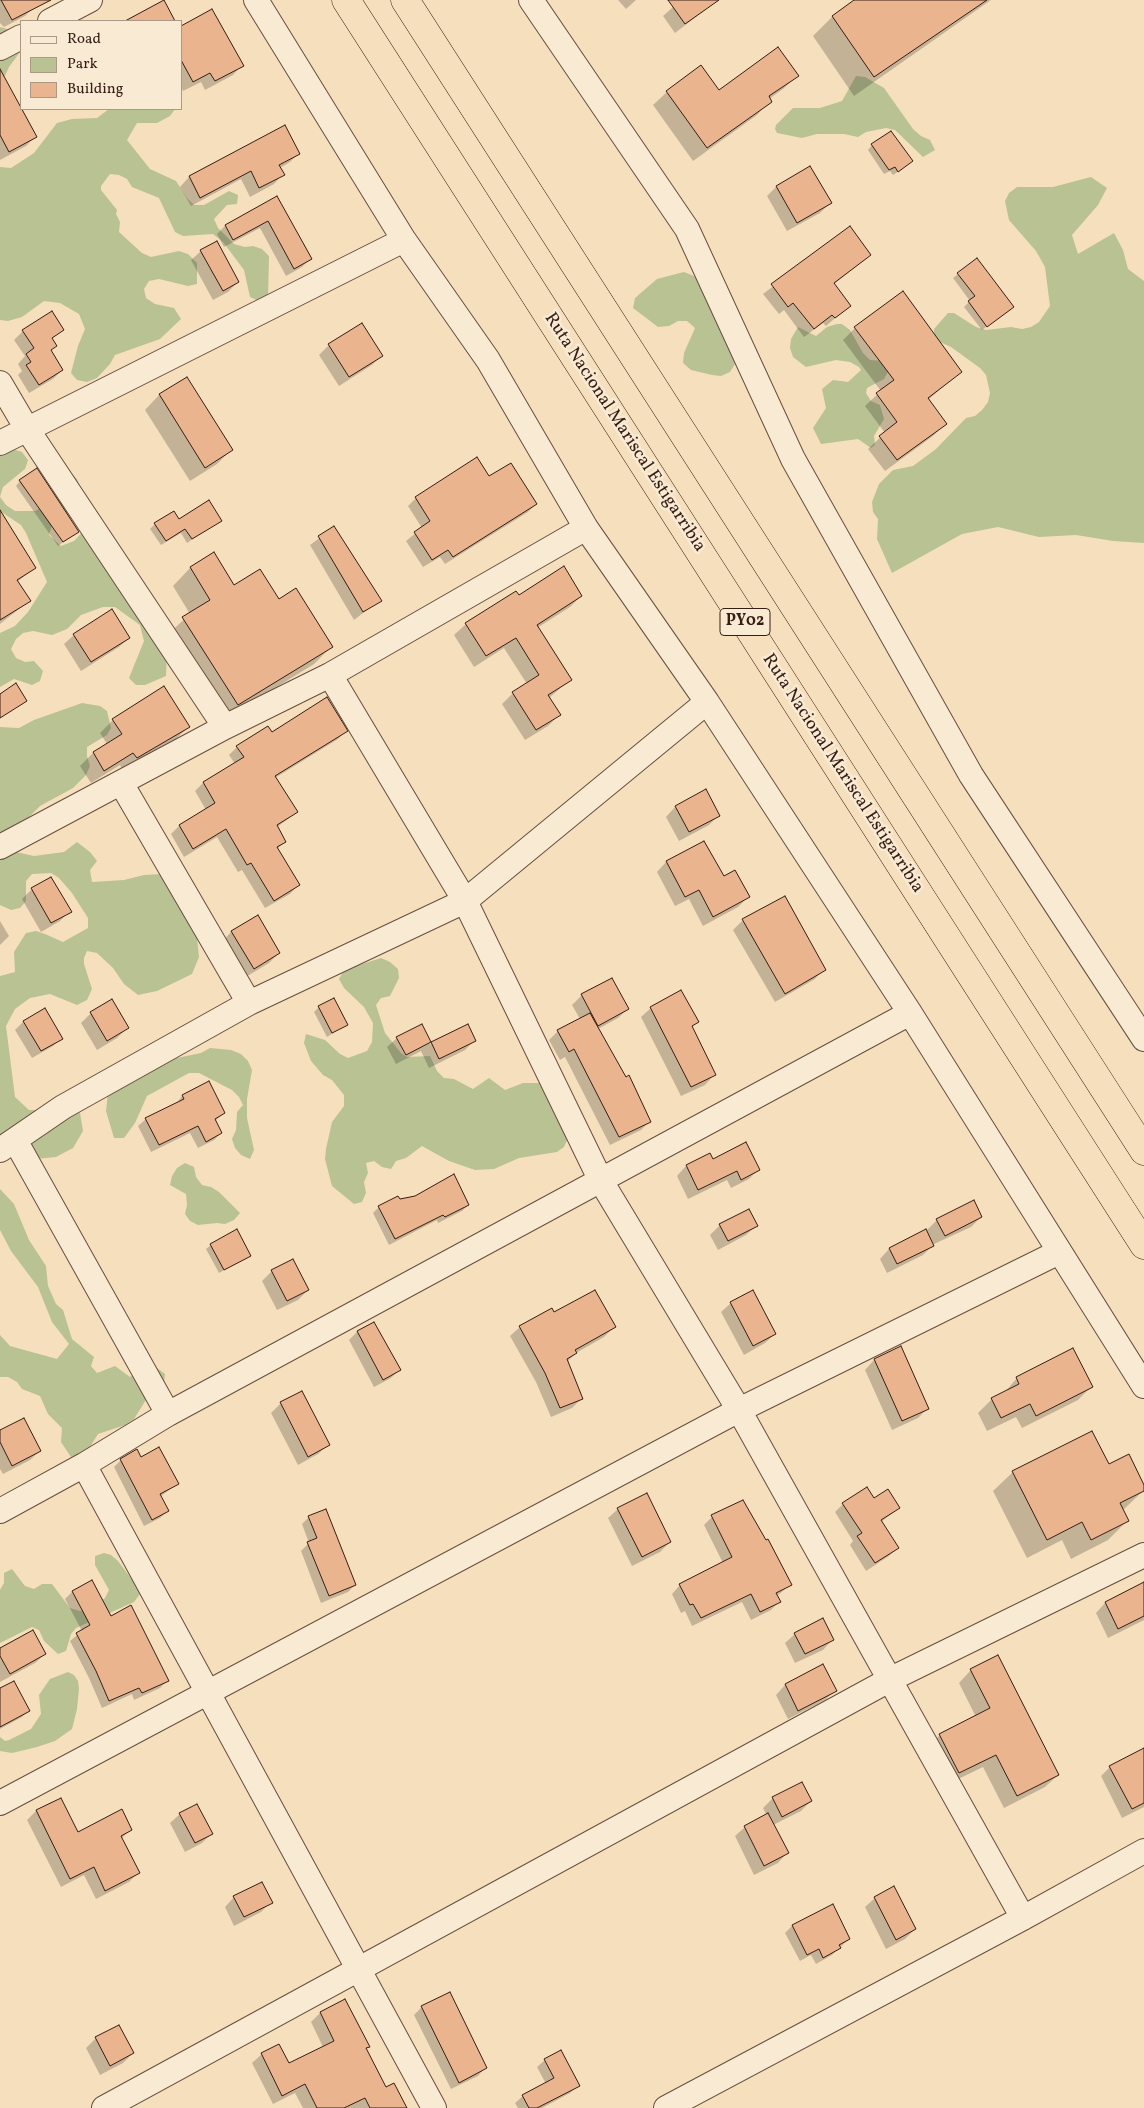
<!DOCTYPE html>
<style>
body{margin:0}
#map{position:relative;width:1144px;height:2108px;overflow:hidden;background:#f6dfbd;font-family:Vollkorn,serif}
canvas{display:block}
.legend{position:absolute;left:20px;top:20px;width:162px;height:90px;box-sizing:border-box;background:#f9ead4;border:1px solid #ab9887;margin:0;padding:6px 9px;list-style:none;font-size:15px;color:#371d14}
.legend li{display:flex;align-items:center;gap:10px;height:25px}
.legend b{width:25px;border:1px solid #ab9887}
</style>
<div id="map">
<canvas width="1144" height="2108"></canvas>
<ul class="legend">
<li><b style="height:6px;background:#f9ead4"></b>Road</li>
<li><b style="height:14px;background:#b9c293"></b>Park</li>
<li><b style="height:14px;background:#e9b48e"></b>Building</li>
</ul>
</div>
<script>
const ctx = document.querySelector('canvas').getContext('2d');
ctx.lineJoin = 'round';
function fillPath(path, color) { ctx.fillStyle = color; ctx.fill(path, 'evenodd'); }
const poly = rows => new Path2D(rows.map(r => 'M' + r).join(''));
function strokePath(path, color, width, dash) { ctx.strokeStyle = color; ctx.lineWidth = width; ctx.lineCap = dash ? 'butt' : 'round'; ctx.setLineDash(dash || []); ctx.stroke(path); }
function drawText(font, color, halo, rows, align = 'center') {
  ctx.font = font + ' Vollkorn,serif'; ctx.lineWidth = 5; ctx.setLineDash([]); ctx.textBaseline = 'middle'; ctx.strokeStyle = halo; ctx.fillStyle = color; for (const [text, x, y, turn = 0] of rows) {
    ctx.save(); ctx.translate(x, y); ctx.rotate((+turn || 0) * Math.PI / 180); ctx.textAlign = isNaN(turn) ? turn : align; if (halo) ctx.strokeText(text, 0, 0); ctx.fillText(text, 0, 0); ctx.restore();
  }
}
fillPath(poly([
 [0,27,11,30,20,43,20,52,9,67,5,76,0,79],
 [856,76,865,77,884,88,913,129,921,136,930,140,935,150,923,157,895,130,886,128,866,132,858,137,844,134,817,134,802,138,777,133,775,129,776,125,793,108,820,108,842,101],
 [109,109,175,109,170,116,157,123,137,123,127,140,150,169,176,181,187,198,194,205,204,205,229,191,238,195,237,204,227,205,214,219,218,228,234,244,245,247,253,246,262,249,269,256,268,298,259,301,250,297,244,270,223,242,213,234,183,236,175,232,159,198,132,187,127,179,119,175,110,174,101,186,101,190,117,210,116,214,120,222,119,232,142,253,151,257,179,251,188,254,197,263,197,284,188,286,159,279,149,281,144,289,146,298,155,304,174,308,181,319,160,339,115,355,110,364,97,378,87,382,77,380,71,373,78,346,85,329,79,314,60,303,44,301,22,317,8,321,0,320,0,167,11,168,34,153,57,123,72,119,97,118],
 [1091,177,1107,188,1098,205,1072,235,1078,254,1114,233,1123,250,1128,269,1144,281,1144,543,1113,541,1076,535,1039,537,998,527,962,534,892,573,877,539,878,519,873,512,872,502,879,484,893,470,913,466,936,449,966,418,975,416,982,410,988,402,990,393,986,375,980,368,951,347,938,341,934,336,934,329,948,313,954,313,976,327,986,330,1011,327,1022,329,1031,327,1039,322,1050,306,1045,267,1036,251,1009,220,1005,201,1009,193,1017,187,1053,187],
 [684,272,704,280,731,336,735,364,730,372,721,376,712,375,691,370,683,363,684,353,695,328,687,321,678,321,669,326,658,327,633,308,635,298,657,279],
 [837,324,842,324,850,330,863,353,870,360,885,361,889,370,884,379,867,388,866,393,871,401,880,405,884,419,874,436,875,445,871,448,858,439,821,444,813,428,826,408,822,389,833,380,848,382,861,370,859,367,850,362,836,360,806,367,793,357,790,348,791,339,798,327,816,336,827,327],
 [0,449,12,449,22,452,28,460,25,469,3,487,0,497,6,505,15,511,35,511,44,506,53,493,52,481,61,468,70,472,77,479,81,489,80,498,67,514,52,525,49,535,61,546,74,541,91,523,167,653,166,676,145,685,136,685,129,678,144,641,140,625,115,607,103,607,81,615,67,629,52,635,33,631,23,633,16,639,11,649,16,658,25,662,34,661,43,671,40,681,32,685,14,679,0,687,0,633,15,626,28,612,47,582,26,533,21,525,0,511],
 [82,703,100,706,107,711,111,728,107,735,87,747,87,756,90,766,86,775,73,788,40,806,26,820,0,835,0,727,19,728,34,720],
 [77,842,90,852,97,861,90,870,92,882,124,880,144,875,163,874,197,938,199,957,192,974,157,991,138,995,124,984,113,968,97,953,87,951,84,958,84,964,92,989,87,1000,77,1005,50,994,30,998,15,1009,6,1026,15,1097,29,1110,48,1110,66,1100,80,1113,83,1131,73,1148,56,1157,36,1159,15,1157,0,1160,0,976,15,972,14,952,26,933,36,931,45,934,63,942,88,928,88,918,72,893,59,878,51,873,32,874,26,881,26,901,20,908,11,910,0,905,0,852,16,852,34,856,64,852],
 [381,958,390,962,398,969,399,978,390,996,381,998,376,1005,385,1033,401,1053,407,1057,430,1056,437,1071,444,1078,454,1079,473,1089,489,1078,505,1090,523,1083,542,1083,568,1138,564,1147,557,1152,519,1158,494,1169,475,1170,449,1161,422,1146,406,1158,396,1161,391,1169,382,1167,374,1161,366,1163,368,1173,364,1182,366,1193,362,1202,354,1204,332,1186,325,1159,326,1149,332,1122,344,1106,344,1095,332,1080,323,1075,311,1061,304,1043,306,1034,325,1040,340,1054,348,1058,367,1051,372,1042,373,1023,364,1007,344,988,339,979,344,970],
 [210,1048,231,1050,241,1054,248,1061,252,1070,247,1099,247,1118,254,1150,250,1159,241,1155,235,1148,232,1139,236,1130,237,1112,243,1105,239,1097,232,1090,199,1073,189,1073,147,1096,135,1123,124,1138,114,1138,106,1111,108,1093,172,1059,201,1053],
 [185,1163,194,1167,196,1177,202,1185,211,1187,219,1192,240,1213,234,1220,225,1224,217,1223,198,1225,190,1221,185,1214,187,1205,186,1194,170,1185,172,1176,177,1168],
 [0,1189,14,1204,29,1240,46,1266,48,1286,56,1304,63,1310,72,1339,94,1357,91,1366,97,1373,115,1366,130,1377,146,1367,157,1368,165,1374,164,1384,149,1395,134,1419,125,1425,98,1434,88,1450,71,1457,61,1442,62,1428,48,1414,40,1396,22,1389,17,1382,8,1377,0,1377,0,1335,10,1346,57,1359,69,1344,52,1322,38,1287,11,1251,0,1230],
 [104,1553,111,1555,118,1561,136,1585,140,1594,134,1602,76,1628,71,1634,66,1651,58,1654,44,1641,39,1630,32,1627,0,1643,0,1590,4,1583,4,1573,12,1569,25,1586,34,1589,42,1584,52,1584,70,1608,80,1611,90,1609,105,1598,109,1590,95,1565,95,1556],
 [68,1672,74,1675,78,1681,79,1689,77,1709,72,1729,55,1741,37,1747,12,1753,0,1751,0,1737,5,1741,9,1740,31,1729,41,1714,39,1695,50,1679]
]), '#b9c293');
fillPath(poly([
 [0,0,29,0,33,8,25,16,4,27,0,23],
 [618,0,636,0,626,9],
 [681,0,718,0,675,33,663,16],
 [856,0,991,0,854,96,813,36,832,17],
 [181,27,242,65,233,75,205,90,201,82,183,91,181,87],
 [797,76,783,89,769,99,770,101,757,115,693,161,653,105,667,92,718,92],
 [0,94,35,137,26,146,0,160],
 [285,126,299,153,290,162,280,168,283,174,274,184,250,197,241,179,191,206,180,187,189,177],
 [872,145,906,166,893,175,890,171,884,174,868,150],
 [776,187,830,203,820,213,787,231,767,196],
 [277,198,310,259,302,267,286,276,260,228,224,247,217,234,225,226],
 [849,228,870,255,833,285,849,306,826,326,823,323,804,337,784,310,779,314,763,294],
 [201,251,238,282,228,292,213,300,191,260],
 [976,260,1007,311,982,330,964,307,970,301,953,278],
 [855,328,960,372,928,400,945,424,933,436,885,471,868,449,885,433,865,406,881,391,843,340],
 [62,330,51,340,50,351,62,370,53,379,29,393,18,375,22,371,18,364,25,356,14,340,23,331],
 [329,345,381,356,372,365,339,386,319,355],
 [187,379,231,450,217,464,190,481,145,410,159,395],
 [489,478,536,504,528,512,445,564,440,557,423,567,406,541,422,528,408,506,416,498],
 [20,481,77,532,58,546,16,486],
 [0,512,35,568,17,582,29,601,0,624],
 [220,520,187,543,181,533,161,545,150,529,155,524,179,521],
 [333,528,380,600,354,620,310,545],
 [213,554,234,587,331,647,314,664,220,722,166,636,190,614,173,586,190,568],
 [518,596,581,596,570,607,537,628,570,680,549,698,559,715,548,726,525,740,502,704,513,693,527,684,504,648,474,667,454,635,466,624],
 [74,635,129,638,119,647,81,671,64,644],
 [113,720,188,727,175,740,123,771,120,765,91,783,80,766,93,753,107,744,100,733],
 [346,731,338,739,275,778,297,812,276,828,285,842,277,849,298,885,290,894,265,908,242,870,238,872,217,837,184,857,171,834,179,826,206,810,195,791,203,783,235,764,229,755,237,747,272,734],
 [705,791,719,815,709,825,679,841,666,817,675,807],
 [704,842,723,878,748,897,738,907,703,926,689,899,675,906,657,872,666,862],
 [51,878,70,911,60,921,41,932,22,899,32,889],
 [257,917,279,953,269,963,244,978,222,942,231,932],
 [743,920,824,969,815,979,775,1002,733,930],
 [0,921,9,936,0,945],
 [582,995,628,1009,618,1018,598,1029,650,1121,641,1130,610,1145,565,1057,560,1060,549,1040,558,1031,580,1019,572,1005],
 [319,1007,346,1025,327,1037,314,1012],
 [651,1008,697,1022,691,1028,714,1075,705,1085,681,1096,641,1017],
 [45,1010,61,1038,53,1046,32,1058,15,1030,23,1022],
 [91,1013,127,1028,117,1038,97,1050,81,1023],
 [421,1026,430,1044,467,1026,474,1041,465,1050,429,1068,421,1051,396,1064,387,1047,397,1038],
 [208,1083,224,1113,215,1121,221,1133,214,1140,198,1148,190,1133,151,1152,138,1126,146,1119,176,1104,182,1096],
 [710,1154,713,1160,759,1169,749,1179,731,1188,727,1180,688,1199,677,1176,686,1166],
 [399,1201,468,1205,462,1211,438,1223,437,1220,389,1245,373,1213,379,1207],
 [981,1217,971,1227,934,1244,923,1255,887,1273,880,1259,889,1249,927,1230,937,1220],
 [720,1225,756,1226,746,1235,718,1250,710,1235],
 [211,1245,249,1256,219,1273,206,1249],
 [272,1271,308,1290,298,1300,277,1310,262,1281],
 [731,1303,775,1334,765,1343,744,1355,721,1312],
 [554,1314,614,1327,604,1337,576,1353,567,1362,582,1398,572,1408,551,1417,536,1382,510,1336,520,1327],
 [374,1324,399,1370,391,1378,374,1387,349,1340,357,1332],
 [874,1360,928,1408,918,1418,892,1430,865,1370],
 [1017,1378,1091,1387,1078,1400,1022,1428,1016,1417,987,1431,978,1413,992,1399,1004,1393],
 [301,1393,328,1445,318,1454,298,1465,271,1413,280,1404],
 [0,1432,40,1451,30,1460,3,1474,0,1469],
 [140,1458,177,1484,160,1497,168,1511,160,1518,144,1526,114,1467,121,1460],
 [1108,1466,1144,1488,1144,1490,1122,1511,1127,1521,1108,1540,1071,1559,1062,1540,1027,1558,993,1491,1013,1472],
 [874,1500,899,1508,881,1522,897,1548,889,1556,866,1571,850,1545,853,1541,835,1512,843,1504],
 [618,1509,670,1542,660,1552,632,1566,608,1518],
 [309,1517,355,1585,348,1592,321,1603,301,1551,309,1543,302,1524],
 [712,1517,790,1585,777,1596,779,1602,771,1610,751,1620,742,1602,692,1626,685,1611,681,1613,672,1594,680,1585,723,1563,704,1525],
 [92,1582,110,1617,167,1681,160,1688,134,1700,132,1694,102,1708,89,1678,70,1641,82,1631,65,1599,72,1592],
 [1144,1583,1144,1620,1108,1638,1096,1613,1105,1603],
 [795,1634,832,1640,823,1650,795,1663,785,1643],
 [0,1649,45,1654,35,1663,0,1682],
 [823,1666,835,1691,825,1700,788,1719,776,1695,785,1685],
 [971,1670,1058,1775,1045,1787,1004,1808,983,1767,946,1785,927,1748,940,1735,976,1717,959,1683],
 [0,1690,28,1711,22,1717,0,1729],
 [1144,1757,1144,1807,1122,1818,1101,1776,1110,1767],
 [773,1798,811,1801,801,1811,773,1825,787,1853,778,1863,754,1875,735,1836,745,1827,767,1816,763,1808],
 [60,1799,77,1833,130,1830,121,1839,138,1873,129,1882,96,1899,84,1875,61,1887,27,1820,36,1811],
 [180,1814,211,1834,202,1843,185,1852,170,1823],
 [234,1897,271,1902,261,1912,234,1926,225,1907],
 [875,1898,915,1929,905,1939,886,1949,865,1907],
 [832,1906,849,1939,832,1955,816,1964,811,1955,800,1961,785,1933,792,1926],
 [449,1994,485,2068,478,2076,451,2089,414,2015,422,2007],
 [345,2001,368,2046,365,2049,385,2089,405,2108,303,2108,295,2093,273,2104,252,2063,262,2054,288,2065,323,2047,311,2022,320,2013],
 [96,2038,133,2053,123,2063,100,2075,86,2048],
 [545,2060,578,2086,570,2093,542,2108,518,2108,515,2103,523,2096,546,2084,537,2067]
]), '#0003');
const building = poly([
 [1,0,51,0,12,20,1,0],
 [164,0,175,21,125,21,164,0],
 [668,0,719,0,685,24,668,0],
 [854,0,987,0,874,77,832,16,854,0],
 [212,9,244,66,215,81,210,73,193,82,181,60,181,26,212,9],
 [778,47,799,76,769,96,772,102,707,148,666,91,701,65,719,90,778,47],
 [0,69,37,137,9,152,0,135,0,69],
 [285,125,300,154,279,165,285,175,259,188,251,171,200,198,189,176,285,125],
 [891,131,913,161,898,172,895,167,889,170,871,144,891,131],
 [810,166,832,203,797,223,776,186,810,166],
 [277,196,312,259,294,269,268,221,233,240,225,225,277,196],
 [850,226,871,255,834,283,851,306,835,318,832,315,814,329,793,303,788,307,771,284,850,226],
 [217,241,239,282,223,291,200,250,217,241],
 [977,258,1014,307,987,327,968,301,975,296,957,273,977,258],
 [903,291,962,372,928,398,947,424,897,460,879,436,897,422,876,393,894,380,854,327,903,291],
 [52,311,64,330,52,338,57,346,51,350,63,370,39,385,26,365,31,362,26,354,34,348,22,330,52,311],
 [362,323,383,356,349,377,328,344,362,323],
 [187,377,233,450,205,468,159,394,187,377],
 [477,457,489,476,511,463,537,504,453,557,448,550,432,560,414,532,430,521,415,497,477,457],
 [37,468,79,532,63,542,19,480,37,468],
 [209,500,222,521,192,539,185,529,166,541,154,523,174,511,179,519,209,500],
 [0,510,36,568,17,580,31,601,0,620,0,510],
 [334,526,382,601,363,612,318,536,334,526],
 [214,552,234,585,260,569,279,599,296,588,333,647,238,705,182,617,210,600,190,567,214,552],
 [564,566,582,596,537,625,572,680,548,695,561,715,536,730,512,692,539,675,516,638,486,656,465,623,516,591,519,595,564,566],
 [112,609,130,638,91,662,73,634,112,609],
 [16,683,27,701,0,718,0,694,16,683],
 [164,686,190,727,137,758,133,753,104,771,93,752,122,734,112,719,164,686],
 [327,697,348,731,275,776,298,812,277,825,286,842,277,847,300,885,274,901,251,863,247,865,226,829,193,849,179,825,215,803,203,782,244,757,236,746,268,726,272,732,327,697],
 [706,789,720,816,689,832,675,806,706,789],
 [704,841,724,876,735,870,750,897,713,917,699,890,685,897,666,861,704,841],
 [51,877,72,912,51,923,31,888,51,877],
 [785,896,826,970,785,994,742,919,785,896],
 [258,915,280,953,254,969,231,931,258,915],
 [612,978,629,1009,598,1026,581,994,612,978],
 [681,990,699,1022,692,1026,716,1075,691,1087,650,1007,681,990],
 [334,998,348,1025,332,1033,318,1006,334,998],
 [112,999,129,1028,107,1041,90,1012,112,999],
 [45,1008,63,1039,41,1051,23,1021,45,1008],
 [590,1013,626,1077,629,1075,651,1122,619,1137,574,1049,569,1052,557,1030,590,1013],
 [422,1024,431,1042,406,1055,396,1037,422,1024],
 [468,1024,476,1041,439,1059,431,1042,468,1024],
 [209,1081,225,1113,215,1119,222,1133,206,1142,198,1126,159,1145,145,1118,184,1099,182,1095,209,1081],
 [746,1142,760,1170,741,1180,737,1171,698,1190,686,1165,710,1153,713,1159,746,1142],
 [454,1174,469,1205,445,1217,443,1215,395,1239,378,1206,398,1196,400,1199,415,1196,454,1174],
 [974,1200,982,1217,945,1236,936,1219,974,1200],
 [749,1209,758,1226,728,1241,719,1224,749,1209],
 [237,1229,251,1256,224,1270,210,1244,237,1229],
 [926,1229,934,1246,897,1264,889,1248,926,1229],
 [293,1259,309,1290,287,1301,271,1270,293,1259],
 [595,1290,616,1327,575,1350,577,1353,567,1359,583,1399,560,1408,545,1373,519,1326,552,1308,554,1312,595,1290],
 [753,1290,776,1334,753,1346,730,1302,753,1290],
 [374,1322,401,1370,383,1380,357,1331,374,1322],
 [901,1346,929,1409,902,1421,874,1359,901,1346],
 [1073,1348,1093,1387,1036,1416,1030,1404,1001,1418,991,1398,1019,1384,1016,1377,1073,1348],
 [302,1391,330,1445,308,1457,280,1402,302,1391],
 [24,1418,41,1451,12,1466,0,1442,0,1430,24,1418],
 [1092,1431,1109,1464,1129,1454,1144,1485,1144,1491,1120,1503,1129,1521,1091,1540,1082,1522,1047,1540,1012,1471,1092,1431],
 [159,1447,179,1484,160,1494,169,1511,152,1520,120,1459,137,1449,141,1457,159,1447],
 [867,1487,874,1498,888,1489,900,1508,881,1520,899,1548,875,1563,857,1536,862,1533,842,1503,867,1487],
 [647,1493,671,1542,642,1557,617,1508,647,1493],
 [743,1500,766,1540,768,1539,792,1585,776,1593,781,1602,760,1612,751,1594,701,1618,693,1604,690,1605,679,1584,732,1557,711,1515,743,1500],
 [326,1509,356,1585,329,1596,307,1542,317,1538,308,1516,326,1509],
 [92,1580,111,1616,131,1605,169,1681,142,1693,139,1688,109,1701,96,1671,76,1633,90,1625,72,1591,92,1580],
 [1144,1582,1144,1616,1118,1629,1105,1602,1144,1582],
 [823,1618,834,1640,805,1654,794,1633,823,1618],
 [33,1630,46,1654,10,1674,0,1656,0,1648,33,1630],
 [998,1655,1059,1775,1017,1796,996,1755,959,1773,939,1734,990,1708,970,1669,998,1655],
 [823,1664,837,1691,798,1711,785,1684,823,1664],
 [14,1681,30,1711,0,1727,0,1688,14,1681],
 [1144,1748,1144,1803,1132,1809,1109,1766,1144,1748],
 [802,1782,812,1801,782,1817,772,1797,802,1782],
 [61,1798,78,1832,122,1809,132,1830,121,1836,140,1873,105,1891,94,1867,70,1879,36,1810,61,1798],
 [197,1804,213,1834,195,1843,179,1813,197,1804],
 [768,1813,789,1853,764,1866,744,1826,768,1813],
 [262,1882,273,1903,244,1917,233,1896,262,1882],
 [894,1886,916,1929,896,1940,874,1897,894,1886],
 [833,1904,850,1939,839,1945,841,1948,823,1958,819,1949,807,1955,792,1925,833,1904],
 [450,1992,487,2068,459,2083,421,2006,450,1992],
 [345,1999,370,2047,366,2048,386,2087,394,2083,407,2108,370,2108,365,2098,344,2108,317,2108,305,2084,282,2096,261,2053,279,2044,289,2063,334,2041,320,2012,345,1999],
 [119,2025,134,2053,110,2066,95,2037,119,2025],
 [561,2050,580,2086,537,2108,529,2108,522,2095,554,2078,544,2059,561,2050]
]);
fillPath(building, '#e9b48e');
strokePath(building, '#371d14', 1);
const minor = poly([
 [256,0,404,240,488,360,586,528,707,702,910,1013,1144,1386],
 [531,0,687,229,793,459,971,775,1144,1039],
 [50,21,90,0],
 [0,48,21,37],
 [0,383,27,429,225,727],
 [0,443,404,240],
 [330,675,465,901,601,1181,739,1410,1023,1918],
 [121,783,249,1003],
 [0,847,225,727,330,675,586,528],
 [15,1140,168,1414],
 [0,1150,63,1107,249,1003,465,901,707,702],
 [84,1465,434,2108],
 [0,1511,84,1465,168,1414,910,1013],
 [0,1803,739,1410,1059,1252],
 [104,2108,891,1679,1144,1555],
 [666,2108,1023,1918,1144,1851]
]);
const trunk = poly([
 [346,0,1144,1245],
 [405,0,1144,1151]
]);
strokePath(minor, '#674e3e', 26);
strokePath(trunk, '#371d14', 29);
strokePath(minor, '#f9ead4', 24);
strokePath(trunk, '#f6dfbd', 28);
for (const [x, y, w] of [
 [745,622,50]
]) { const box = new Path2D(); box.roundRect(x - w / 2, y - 13.5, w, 27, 4); ctx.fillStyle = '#f9ead4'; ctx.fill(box); strokePath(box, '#371d14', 1); }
drawText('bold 16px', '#371d14', null, [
 ["PY02",745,622]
]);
drawText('18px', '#371d14', '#f9ead4', [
 ["Ruta Nacional Mariscal Estigarribia",624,433,57],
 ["Ruta Nacional Mariscal Estigarribia",842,774,57]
]);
</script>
